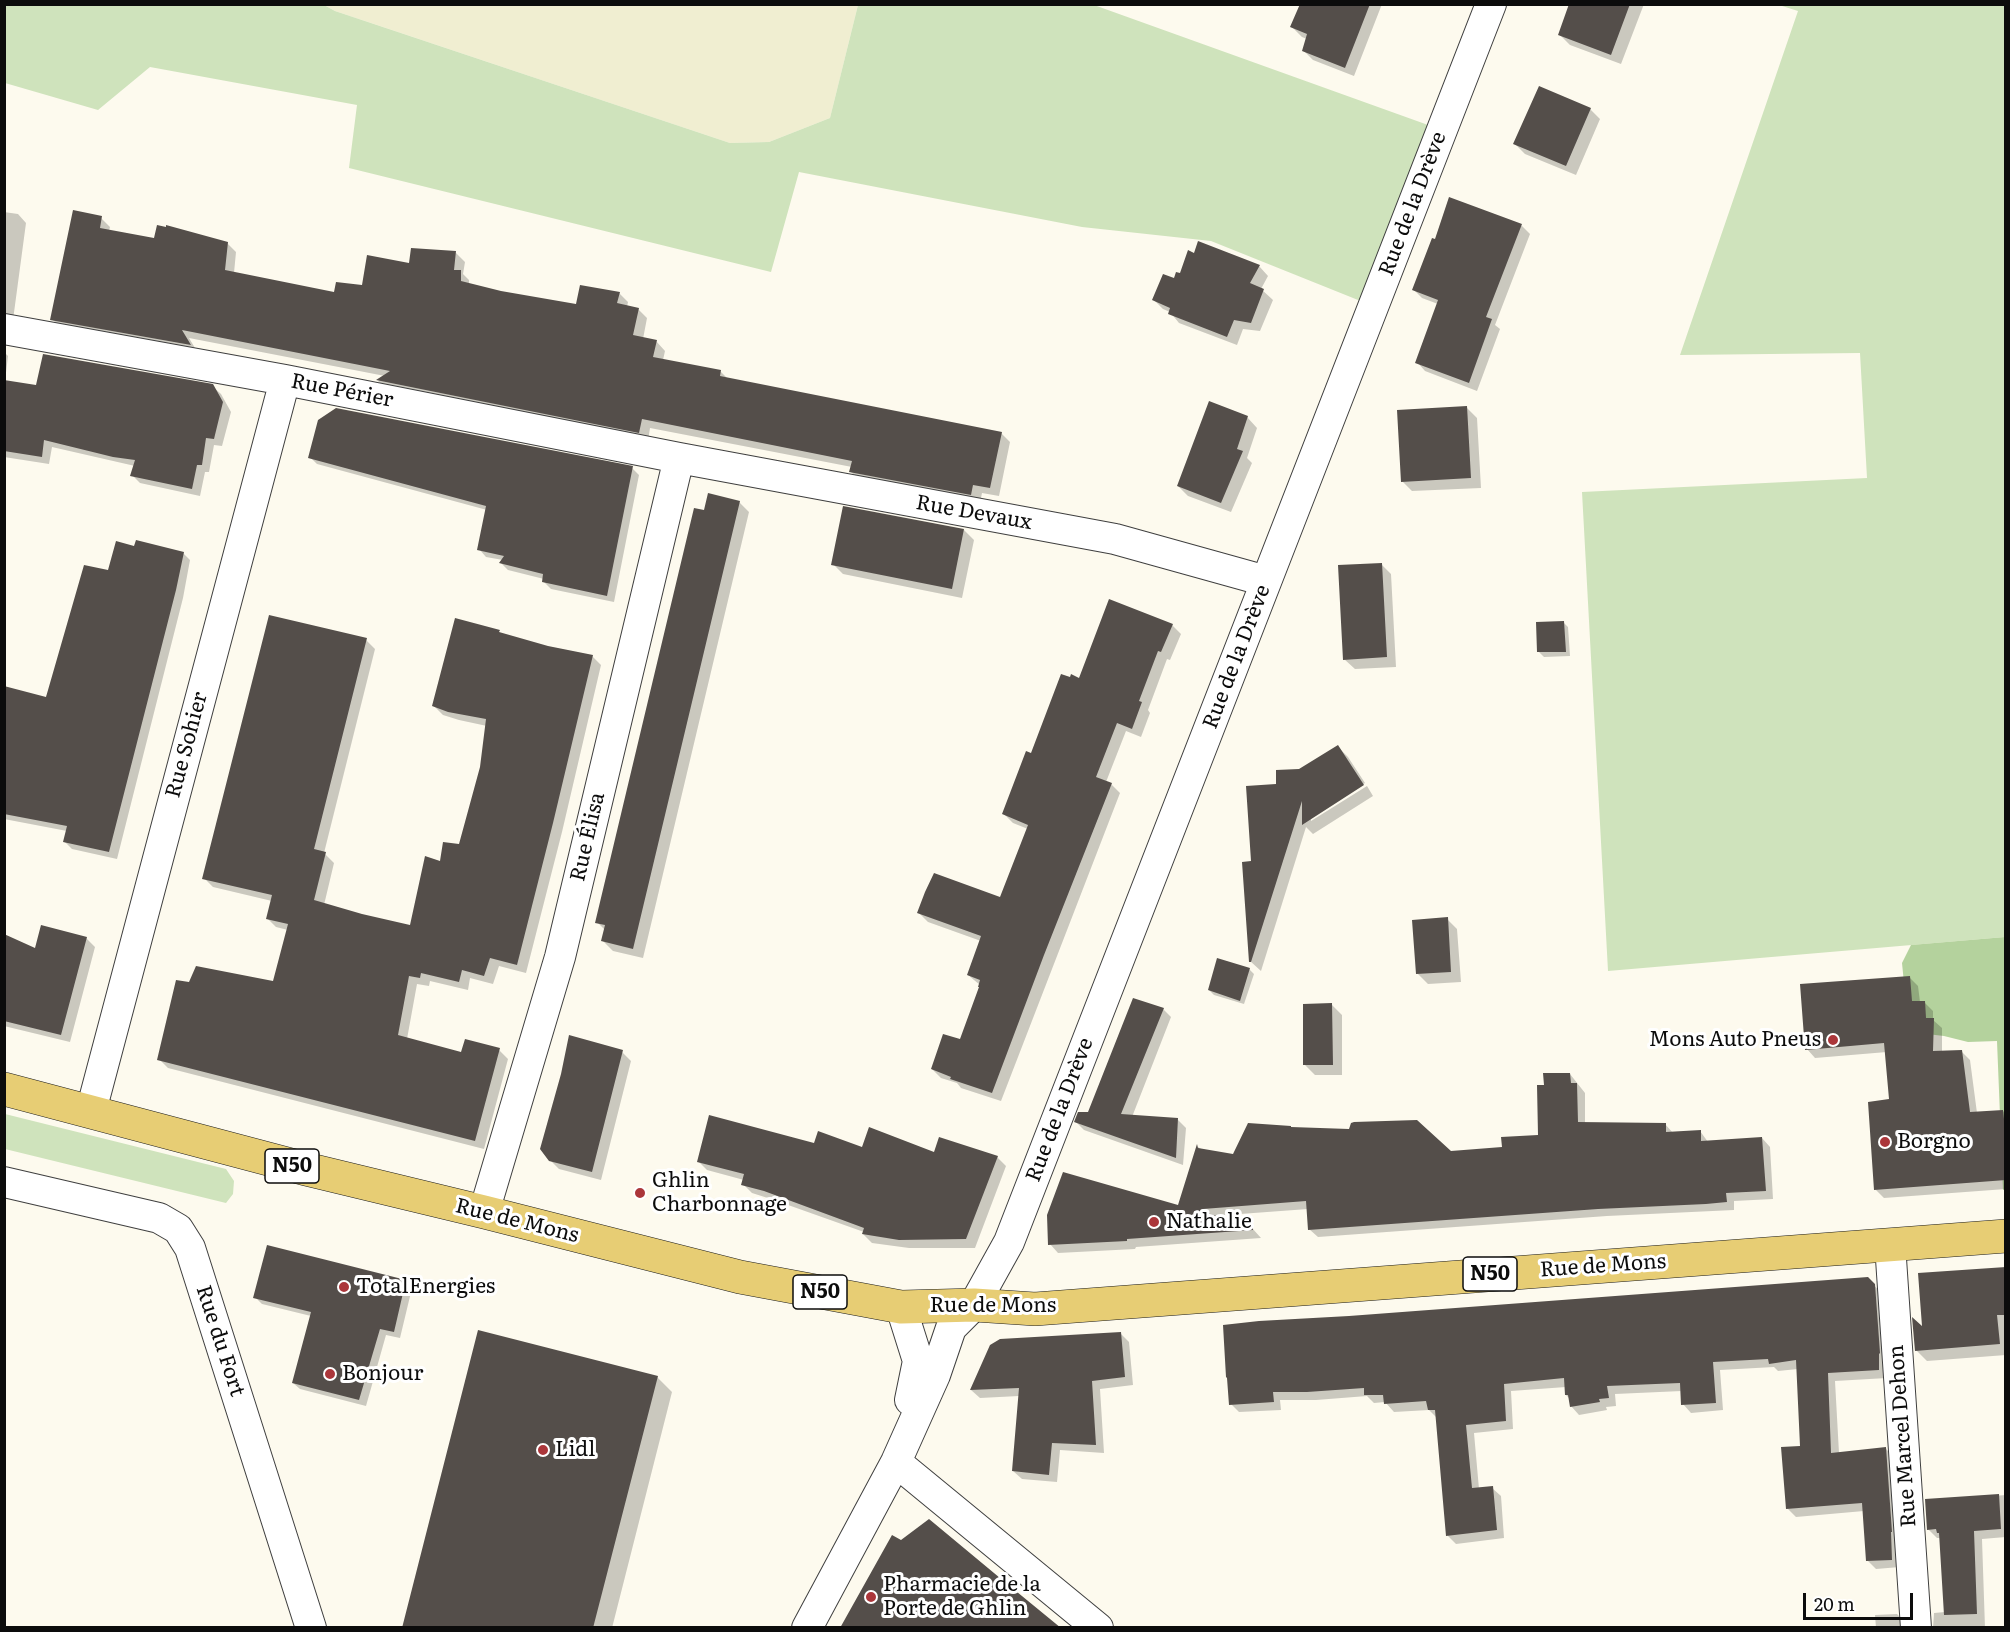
<!DOCTYPE html>
<meta charset="utf-8">
<style>
body{margin:0}
#map{position:relative;width:2010px;height:1632px;overflow:hidden;background:#fdfaee;font-family:Literata,serif}
canvas{display:block}
.frame{position:absolute;inset:0;border:6px solid #0c0c0c;pointer-events:none}
.scale{position:absolute;left:1803px;top:1593px;width:110px;height:27px;box-sizing:border-box;border:3px solid #0c0c0c;border-top:0;padding-left:8px;font-size:18px;line-height:21px;white-space:nowrap;color:#0c0c0c;-webkit-text-stroke:4px #fff;paint-order:stroke}
</style>
<div id="map">
<canvas width="2010" height="1632"></canvas>
<div class="frame"></div>
<div class="scale">20 m</div>
</div>
<script>
const ctx = document.querySelector('canvas').getContext('2d');
ctx.lineJoin = 'round';
function fillPath(path, color) { ctx.fillStyle = color; ctx.fill(path, 'evenodd'); }
const poly = rows => new Path2D(rows.map(r => 'M' + r).join(''));
function strokePath(path, color, width, dash) { ctx.strokeStyle = color; ctx.lineWidth = width; ctx.lineCap = dash ? 'butt' : 'round'; ctx.setLineDash(dash || []); ctx.stroke(path); }
function drawText(font, color, halo, rows, align = 'center') {
  ctx.font = font + ' Literata,serif'; ctx.lineWidth = 6; ctx.setLineDash([]); ctx.textBaseline = 'middle'; ctx.strokeStyle = halo; ctx.fillStyle = color; for (const [text, x, y, turn = 0] of rows) {
    ctx.save(); ctx.translate(x, y); ctx.rotate((+turn || 0) * Math.PI / 180); ctx.textAlign = isNaN(turn) ? turn : align; if (halo) ctx.strokeText(text, 0, 0); ctx.fillText(text, 0, 0); ctx.restore();
  }
}
fillPath(poly([
 [324,5,858,5,830,118,769,142,730,143,335,11]
]), '#f0eed1');
fillPath(poly([
 [4,5,324,5,335,11,730,143,769,142,830,118,858,5,1094,5,1442,130,1373,306,1211,241,1082,227,799,172,771,272,349,168,357,105,150,67,98,110,5,83],
 [1779,5,2005,5,2005,937,1608,971,1582,492,1867,478,1860,353,1680,355,1798,11],
 [5,1114,226,1169,234,1181,233,1194,226,1203,5,1149]
]), '#cfe3bc');
fillPath(poly([
 [2005,937,2005,1190,2003,1190,1997,1041,1968,1042,1944,1036,1918,1033,1907,1013,1902,963,1911,945]
]), '#b4d29d');
fillPath(poly([
 [1301,4,1382,4,1354,76,1313,60,1303,50,1307,39,1302,37,1292,27],
 [1570,4,1644,4,1621,64,1570,45,1560,35],
 [1590,109,1600,119,1576,175,1525,154,1515,144],
 [1450,199,1522,226,1530,234,1495,325,1500,329,1477,391,1425,371,1417,362,1438,304,1422,298,1414,290,1436,241],
 [4,212,18,214,26,223,13,320,4,322],
 [101,218,110,227,109,231,156,240,227,243,236,252,234,273,335,294,363,287,411,265,456,253,465,262,463,274,469,280,469,284,500,293,577,305,619,293,628,302,627,307,638,309,647,318,643,339,656,341,665,351,663,360,721,372,729,380,1001,433,1010,442,999,496,982,493,980,503,860,481,851,472,852,467,650,428,648,441,386,389,378,381,385,376,189,338,198,353,61,328,52,319],
 [1259,266,1268,276,1261,289,1273,300,1260,331,1243,329,1237,345,1179,323,1170,312,1163,309,1154,300,1175,280],
 [4,352,8,356,5,381,37,387,212,386,221,394,231,412,222,446,214,445,209,472,205,472,200,496,140,483,132,475,135,466,52,447,49,464,4,457],
 [1467,408,1477,418,1481,488,1412,491,1402,481],
 [1247,417,1257,428,1247,458,1252,463,1231,512,1188,496,1178,486],
 [310,457,632,468,639,475,614,602,551,589,543,581,544,579,508,570,501,563,503,560,486,557,479,549,487,510,317,464],
 [739,502,749,512,643,958,613,951,603,941,605,930,597,922,705,512],
 [964,530,974,540,962,598,843,574,833,564],
 [135,548,183,553,190,560,183,598,117,859,72,849,65,842,67,831,4,819,4,780,109,572],
 [1381,564,1391,574,1396,667,1355,669,1344,659],
 [1563,622,1568,627,1570,656,1544,657,1539,652],
 [1172,625,1181,634,1170,660,1167,659,1148,710,1150,713,1141,737,1126,731,1106,782,1111,784,1120,793,1001,1101,961,1088,957,1083,941,1078,932,1069,961,1041,980,985,968,975,981,941,928,922,919,913,1001,899,1028,829,1013,823,1004,814,1032,755,1080,680],
 [499,632,502,634,548,648,592,656,601,665,562,832,526,973,499,966,493,984,470,978,468,990,430,981,429,986,417,984,407,1039,462,1054,499,1050,508,1059,484,1149,168,1068,159,1059,190,984,274,983,288,930,276,927,267,918,272,901,213,887,204,878,366,640,375,649,324,853,334,863,324,905,411,927,441,863,460,846,482,767,487,726,459,720,443,715,434,706],
 [1338,747,1348,757,1365,783,1311,817,1311,821,1367,786,1373,796,1313,834,1306,827,1261,971,1250,961,1252,862,1278,785],
 [1447,919,1457,929,1461,982,1428,984,1417,973],
 [4,936,36,950,86,938,95,947,70,1042,4,1026],
 [1249,969,1254,974,1244,1004,1214,995,1209,990],
 [1910,978,1918,986,1920,1002,1924,1002,1933,1011,1933,1020,1942,1028,1942,1052,1961,1051,1970,1060,1977,1113,2003,1111,2006,1114,2006,1189,1884,1198,1875,1189,1890,1101,1887,1052,1815,1058,1807,1049],
 [1332,1005,1342,1015,1342,1075,1315,1075,1305,1065],
 [1163,1009,1171,1017,1132,1117,1178,1120,1186,1128,1183,1165,1084,1130,1076,1122,1089,1114],
 [622,1052,631,1061,601,1180,559,1169,550,1160],
 [1570,1074,1585,1093,1585,1123,1665,1124,1673,1133,1700,1131,1708,1142,1762,1138,1770,1147,1773,1199,1734,1201,1734,1210,1607,1216,1318,1237,1309,1229,1308,1209,1213,1216,1252,1228,1261,1238,1136,1247,1135,1249,1058,1253,1050,1244,1179,1207,1198,1147,1201,1149,1234,1156,1451,1153,1503,1149,1540,1136,1545,1086],
 [815,1145,863,1149,997,1157,1006,1166,975,1248,909,1248,872,1243,863,1234,864,1232,774,1200,752,1193,743,1184,744,1180,707,1170,699,1162],
 [2006,1269,2006,1355,1927,1361,1916,1350,1924,1330],
 [1867,1279,1883,1294,1887,1378,1835,1381,1839,1453,1886,1449,1894,1457,1900,1567,1876,1569,1868,1561,1864,1511,1796,1517,1787,1508,1802,1447,1798,1369,1778,1371,1774,1367,1720,1370,1723,1410,1691,1413,1683,1404,1682,1391,1615,1394,1616,1406,1606,1407,1607,1410,1579,1415,1571,1406,1570,1399,1566,1395,1566,1387,1511,1391,1513,1429,1474,1433,1479,1489,1492,1488,1501,1496,1504,1538,1456,1544,1448,1536,1437,1418,1429,1410,1394,1412,1385,1402,1374,1403,1367,1396,1316,1400,1280,1400,1281,1410,1239,1412,1231,1404,1349,1318],
 [406,1282,412,1288,400,1338,386,1335,366,1406,300,1389,293,1383,311,1316,262,1304,255,1297],
 [1121,1334,1129,1342,1133,1385,1100,1389,1104,1453,1060,1450,1057,1482,1022,1479,1013,1471,1019,1396,980,1398,971,1390,991,1346],
 [657,1377,672,1392,612,1628,403,1628],
 [2006,1495,2006,1537,1982,1539,1985,1628,1933,1628,1934,1613,1945,1612,1941,1538,1937,1538,1928,1529,1926,1501],
 [1897,1614,1906,1623,1906,1628,1876,1628,1875,1615]
]), '#0003');
fillPath(poly([
 [1300,4,1370,4,1345,68,1302,51,1307,34,1290,27],
 [1569,4,1630,4,1611,55,1558,35],
 [1539,86,1591,108,1566,166,1513,144],
 [1449,197,1522,224,1486,317,1492,319,1469,383,1415,363,1438,300,1412,290,1432,238,1435,239],
 [73,210,102,216,100,228,154,238,157,225,166,227,166,225,228,242,225,270,334,292,336,282,362,285,367,255,409,263,411,248,456,251,454,270,461,270,461,281,501,291,576,304,580,285,620,292,617,303,639,308,633,335,657,340,653,357,721,370,720,376,1002,432,990,488,973,485,971,495,849,472,852,461,642,419,639,433,376,380,390,371,182,330,191,345,50,320],
 [1198,241,1260,265,1250,283,1264,289,1251,323,1234,320,1227,337,1168,314,1170,308,1152,300,1163,274,1174,278,1176,272,1180,273,1188,250,1194,253],
 [43,354,213,384,223,402,214,439,206,438,202,465,197,465,192,489,130,476,135,460,113,457,44,440,42,457,4,451,4,380,36,385],
 [1209,401,1248,416,1237,449,1243,451,1221,503,1177,486],
 [1467,406,1471,478,1401,482,1397,410],
 [336,408,633,466,607,596,542,582,543,574,499,563,504,556,477,550,486,506,308,458,318,420],
 [708,493,740,501,633,949,601,941,605,925,595,923,694,508,704,510],
 [843,506,964,529,952,589,831,565],
 [136,540,184,552,176,590,109,852,63,842,67,826,4,814,4,686,46,697,84,565,108,570,116,541,134,546],
 [1382,563,1387,657,1343,660,1338,565],
 [1109,599,1173,624,1161,652,1158,651,1139,701,1142,702,1132,729,1117,723,1096,777,1112,783,1044,955,992,1093,950,1079,951,1077,931,1069,943,1034,960,1039,979,987,978,987,980,980,967,975,981,936,917,913,925,892,934,873,1000,897,1028,825,1002,814,1026,751,1031,753,1061,674,1070,677,1071,674,1079,678],
 [269,615,367,638,314,849,326,852,314,900,362,914,410,925,425,856,440,861,443,842,459,844,480,767,486,719,448,712,432,706,455,618,500,630,499,632,548,646,593,655,553,823,517,965,490,958,484,976,462,970,459,982,421,973,420,978,409,976,398,1035,461,1052,465,1039,500,1048,475,1141,157,1060,176,980,189,982,196,966,273,981,288,924,266,919,272,895,202,879],
 [1564,621,1566,652,1537,652,1536,622],
 [1338,745,1364,785,1302,825,1302,801,1251,962,1249,962,1242,862,1251,861,1246,786,1276,784,1276,770,1299,769],
 [1448,917,1451,972,1416,974,1412,920],
 [41,925,87,937,61,1035,4,1021,4,934,35,948],
 [1217,958,1250,968,1240,1001,1208,990],
 [1910,976,1912,1001,1925,1001,1926,1018,1934,1018,1933,1051,1962,1050,1970,1112,2003,1110,2006,1137,2006,1180,1874,1190,1868,1102,1889,1099,1884,1043,1805,1050,1800,984],
 [1133,998,1164,1008,1121,1114,1178,1118,1176,1158,1074,1122,1078,1112,1088,1112],
 [1332,1003,1333,1065,1303,1065,1303,1004],
 [569,1035,623,1050,592,1172,549,1161,540,1149,561,1074],
 [1543,1073,1570,1073,1571,1083,1577,1083,1578,1122,1666,1123,1666,1132,1701,1130,1701,1141,1762,1137,1766,1191,1726,1193,1727,1202,1706,1204,1598,1209,1308,1230,1306,1201,1203,1209,1204,1212,1253,1227,1253,1230,1127,1239,1127,1241,1048,1245,1047,1215,1063,1172,1178,1205,1197,1144,1198,1148,1233,1154,1248,1123,1291,1126,1291,1127,1349,1129,1351,1123,1354,1122,1417,1120,1451,1151,1502,1147,1501,1137,1538,1135,1537,1085,1544,1085],
 [709,1115,814,1143,818,1131,862,1147,869,1127,934,1152,939,1137,998,1156,966,1239,899,1240,862,1234,864,1228,764,1191,741,1185,744,1174,697,1162],
 [267,1245,406,1280,394,1332,380,1329,359,1400,292,1383,311,1312,253,1298],
 [2006,1267,2006,1315,1997,1315,2000,1344,1915,1351,1912,1317,1922,1326,1918,1273],
 [1868,1277,1875,1284,1880,1353,1879,1354,1879,1370,1828,1373,1831,1453,1886,1447,1892,1532,1891,1532,1892,1560,1866,1561,1862,1503,1786,1509,1781,1447,1800,1446,1796,1360,1769,1364,1768,1359,1713,1362,1716,1403,1681,1405,1680,1383,1607,1386,1609,1398,1599,1399,1600,1402,1570,1407,1568,1395,1565,1395,1564,1378,1504,1384,1506,1421,1466,1425,1472,1488,1493,1486,1497,1530,1446,1536,1435,1410,1428,1410,1426,1401,1384,1404,1383,1395,1364,1395,1364,1388,1307,1392,1273,1392,1274,1402,1229,1405,1227,1378,1226,1377,1223,1325,1259,1321,1349,1316],
 [478,1330,658,1376,593,1628,402,1628],
 [1121,1332,1125,1377,1092,1381,1096,1445,1052,1443,1049,1475,1012,1471,1019,1388,970,1390,990,1345,1000,1339],
 [1999,1494,2001,1529,1974,1531,1977,1614,1944,1615,1939,1533,1937,1533,1936,1529,1927,1530,1925,1499],
 [929,1519,1000,1578,1061,1628,840,1628,892,1535,901,1540]
]), '#544e4a');
const street = poly([
 [4,329,285,380,679,458,1115,539,1266,581],
 [91,1111,285,380],
 [4,1182,159,1218,178,1229,190,1248,311,1628],
 [484,1212,560,957,679,458],
 [1890,1244,1916,1628],
 [901,1307,918,1361,910,1400],
 [896,1462,1098,1628],
 [807,1628,896,1462,935,1375,951,1328,974,1305,1009,1242,1491,4]
]);
const primary = poly([
 [4,1089,306,1169,484,1212,740,1277,901,1307,974,1305,1035,1309,2006,1236]
]);
strokePath(street, '#3f3f3f', 32);
strokePath(primary, '#1d1d1d', 34);
strokePath(street, '#fff', 30);
strokePath(primary, '#e7cd74', 33);
for (const [x, y, r, color] of [
 [1833,1040,6,"#ab363a"],
 [1885,1142,6,"#ab363a"],
 [640,1193,6,"#ab363a"],
 [1154,1222,6,"#ab363a"],
 [344,1287,6,"#ab363a"],
 [330,1374,6,"#ab363a"],
 [543,1450,6,"#ab363a"],
 [871,1597,6,"#ab363a"]
]) { const dot = new Path2D(); dot.arc(x, y, r, 0, 2 * Math.PI); ctx.fillStyle = color; ctx.fill(dot); strokePath(dot, '#fff', 2); }
for (const [x, y, w] of [
 [292,1166,54],
 [1490,1274,54],
 [820,1292,54]
]) { const box = new Path2D(); box.roundRect(x - w / 2, y - 17, w, 34, 4.5); ctx.fillStyle = '#fff'; ctx.fill(box); strokePath(box, '#0c0c0c', 1.5); }
drawText('bold 20px', '#0c0c0c', null, [
 ["N50",292,1166],
 ["N50",1490,1274],
 ["N50",820,1292]
]);
drawText('21px', '#0c0c0c', '#fff', [
 ["Rue de la Drève",1413,204,-69],
 ["Rue Périer",342,391,11],
 ["Rue Devaux",974,513,10],
 ["Rue de la Drève",1237,657,-69],
 ["Rue Sohier",187,745,-75],
 ["Rue Élisa",588,837,-77],
 ["Rue de la Drève",1060,1110,-69],
 ["Rue de Mons",517,1221,14],
 ["Rue de Mons",1603,1266,-4],
 ["Rue de Mons",993,1306],
 ["Rue du Fort",220,1341,72],
 ["Rue Marcel Dehon",1903,1436,-94]
]);
drawText('21px', '#0c0c0c', '#fff', [
 ["Mons Auto Pneus",1821,1040,"right"],
 ["Borgno",1897,1142],
 ["Ghlin",652,1181],
 ["Charbonnage",652,1205],
 ["Nathalie",1166,1222],
 ["TotalEnergies",356,1287],
 ["Bonjour",342,1374],
 ["Lidl",555,1450],
 ["Pharmacie de la",883,1585],
 ["Porte de Ghlin",883,1609]
], 'left');
</script>
